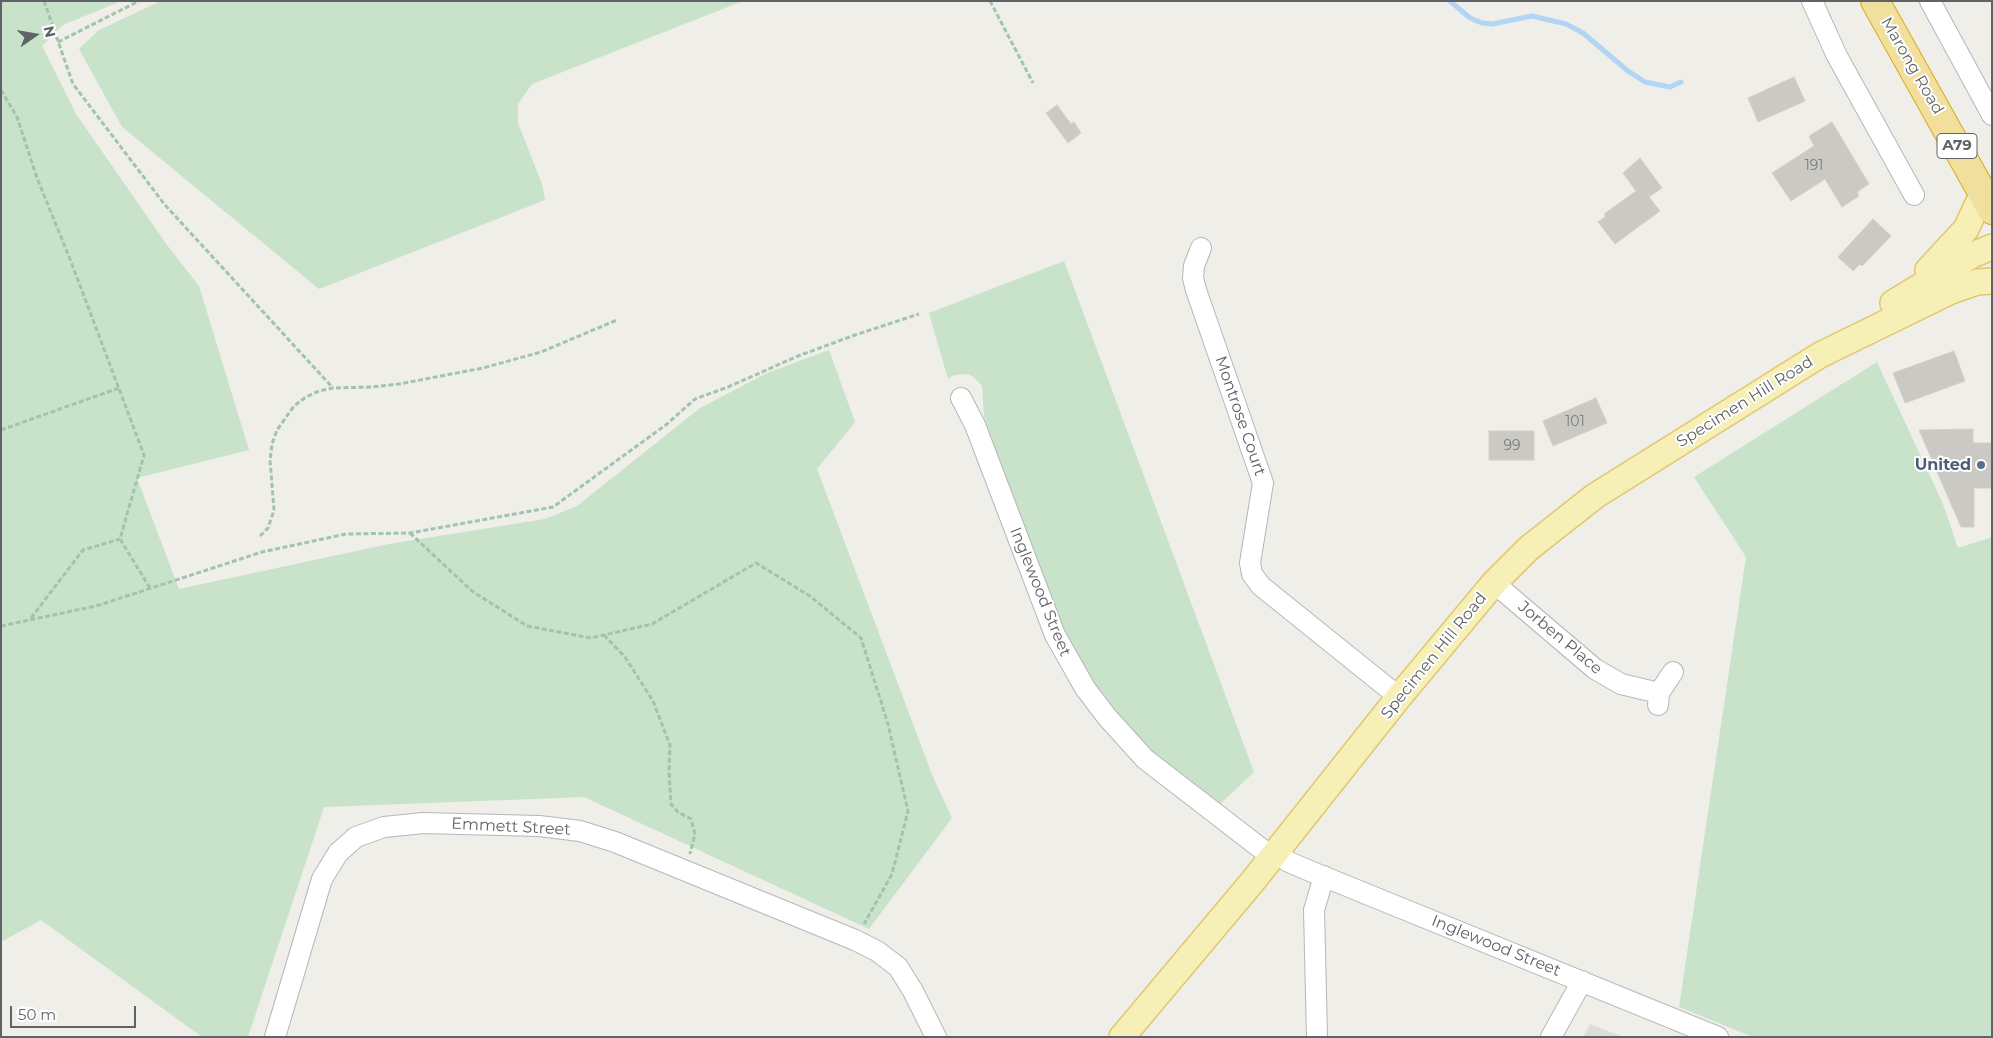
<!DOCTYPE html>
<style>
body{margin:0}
#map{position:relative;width:1993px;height:1038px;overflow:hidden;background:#efeee8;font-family:Montserrat,sans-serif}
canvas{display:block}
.frame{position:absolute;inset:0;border:2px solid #5f6266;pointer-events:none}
.north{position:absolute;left:10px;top:10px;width:50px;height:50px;-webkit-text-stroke:4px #fff;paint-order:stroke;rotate:77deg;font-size:14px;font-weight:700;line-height:20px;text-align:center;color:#5f6266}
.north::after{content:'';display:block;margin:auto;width:18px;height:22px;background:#5f6266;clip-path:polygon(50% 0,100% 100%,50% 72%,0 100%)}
.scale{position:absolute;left:10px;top:1006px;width:126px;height:22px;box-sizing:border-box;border:2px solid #5f6266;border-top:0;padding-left:6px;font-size:15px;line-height:18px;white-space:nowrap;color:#5f6266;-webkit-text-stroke:4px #fff;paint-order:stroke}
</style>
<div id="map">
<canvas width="1993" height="1038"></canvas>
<div class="frame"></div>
<div class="north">N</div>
<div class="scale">50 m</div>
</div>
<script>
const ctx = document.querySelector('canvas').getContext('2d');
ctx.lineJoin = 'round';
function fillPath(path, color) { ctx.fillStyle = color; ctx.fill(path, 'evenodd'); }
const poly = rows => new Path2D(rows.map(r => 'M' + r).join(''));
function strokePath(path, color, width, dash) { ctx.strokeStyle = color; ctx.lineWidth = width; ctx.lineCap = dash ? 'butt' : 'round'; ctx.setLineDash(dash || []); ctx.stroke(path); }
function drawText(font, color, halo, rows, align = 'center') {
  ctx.font = font + ' Montserrat,sans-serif'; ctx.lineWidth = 4; ctx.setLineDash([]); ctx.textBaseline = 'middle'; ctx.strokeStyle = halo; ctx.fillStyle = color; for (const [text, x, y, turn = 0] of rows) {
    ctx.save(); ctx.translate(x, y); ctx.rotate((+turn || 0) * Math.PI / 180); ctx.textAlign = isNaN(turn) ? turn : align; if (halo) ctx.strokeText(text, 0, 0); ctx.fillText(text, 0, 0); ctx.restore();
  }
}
fillPath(poly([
 [1590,1024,1623,1037,1583,1037]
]), '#dfddd6');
fillPath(poly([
 [1,1,121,1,63,25,42,46,76,114,167,245,199,286,249,450,137,478,179,589,389,544,545,519,577,506,700,408,767,373,829,350,855,422,817,469,933,777,952,818,869,929,584,797,324,807,248,1037,202,1037,41,920,1,942],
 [161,1,743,1,532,84,518,104,518,123,542,184,545,200,319,289,122,127,79,49,99,30],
 [1064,261,1254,772,1219,805,1169,767,1134,735,1101,693,1080,663,1054,610,984,417,982,386,974,377,968,374,954,375,948,379,929,313],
 [1877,362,1943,504,1958,548,1992,537,1992,1037,1753,1037,1679,1007,1746,557,1694,477]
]), '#c8e3c9');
strokePath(poly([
 [1450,1,1470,18,1482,23,1492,24,1532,16,1566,24,1583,33,1628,71,1645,82,1670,87,1681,82]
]), '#b2d4f5', 5);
const building = poly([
 [1794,77,1805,101,1758,122,1748,98,1794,77],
 [1057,105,1071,124,1074,122,1081,133,1068,143,1046,113,1057,105],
 [1832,122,1869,184,1857,192,1859,196,1842,207,1825,179,1791,201,1772,173,1814,146,1809,136,1832,122],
 [1640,158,1662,188,1649,197,1660,211,1615,244,1598,222,1606,216,1604,214,1636,191,1623,173,1640,158],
 [1873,219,1891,236,1862,266,1860,264,1853,271,1838,257,1873,219],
 [1954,351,1965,381,1905,403,1893,373,1954,351],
 [1596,398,1607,423,1553,446,1543,421,1596,398],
 [1973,429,1973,443,1992,443,1992,488,1974,488,1974,527,1961,527,1919,430,1973,429],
 [1489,431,1534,431,1534,460,1489,460,1489,431]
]);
fillPath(building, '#cbc9c4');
strokePath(building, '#d3d0c7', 1);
const minor = poly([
 [1812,1,1837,56,1914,195],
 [1930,1,1992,115],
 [1201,248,1194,266,1193,278,1196,290,1263,483,1250,563,1252,574,1261,586,1399,697],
 [961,398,975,425,1055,635,1085,688,1107,717,1145,759,1272,857],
 [1494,583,1595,669,1621,684,1659,693],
 [1658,705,1659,693,1673,672],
 [1275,853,1289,862,1310,871,1718,1037],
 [275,1037,322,879,338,853,356,837,384,827,423,823,539,826,580,831,615,842,855,940,877,951,898,967,913,991,936,1037],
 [1317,1037,1314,910,1324,876],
 [1551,1037,1582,981]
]);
const major = poly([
 [1928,270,1966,229,1983,193],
 [1893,303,1972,255,1992,247],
 [1122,1037,1253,881,1399,697,1494,583,1529,548,1595,496,1820,355,1951,291,1977,282,1992,281]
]);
const highway = poly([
 [1875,1,1992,210]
]);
strokePath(minor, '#b5b7ba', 22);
strokePath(major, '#e1c76f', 28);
strokePath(highway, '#dba91c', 30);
strokePath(poly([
 [44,1,73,84,165,205,333,388],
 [990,1,1033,83],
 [58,42,139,1],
 [1,90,17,117,37,178,70,259,144,455,120,539,150,588],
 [1,430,119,388],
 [410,533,472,591,527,626,591,638,652,624,756,563,810,596,861,638,888,724,908,811,892,874,864,924],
 [260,536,268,528,274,510,270,460,272,444,277,430,294,406,306,397,319,391,333,388,371,387,399,384,483,368,541,352,617,320],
 [31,618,83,550,120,539],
 [1,626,96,606,262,552,346,534,410,533,553,507,667,424,695,399,728,387,798,356,855,335,919,314],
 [604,635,625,657,653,701,670,745,669,771,671,804,678,812,691,819,695,834,690,854]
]), '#a1c4ad', 3, [5, 2.5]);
strokePath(minor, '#fff', 20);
strokePath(major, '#f6efb6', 25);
strokePath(highway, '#f1e09d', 28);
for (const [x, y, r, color] of [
 [1981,465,5,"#5c6f8a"]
]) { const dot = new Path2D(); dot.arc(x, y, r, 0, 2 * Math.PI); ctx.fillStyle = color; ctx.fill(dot); strokePath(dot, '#fff', 2); }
drawText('14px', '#7a7c7e', null, [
 ["191",1814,166],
 ["101",1575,422],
 ["99",1512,446]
]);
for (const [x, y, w] of [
 [1957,146,40]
]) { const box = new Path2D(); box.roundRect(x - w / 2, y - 12.5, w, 25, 4); ctx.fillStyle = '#fff'; ctx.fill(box); strokePath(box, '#5f6266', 1); }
drawText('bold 15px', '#5f6266', null, [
 ["A79",1957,146]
]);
drawText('16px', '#5f6266', '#fff', [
 ["Marong Road",1912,66,60],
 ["Specimen Hill Road",1745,402,-32],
 ["Montrose Court",1240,416,71],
 ["Inglewood Street",1040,592,68],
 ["Jorben Place",1560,638,40],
 ["Specimen Hill Road",1434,656,-51],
 ["Emmett Street",511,827,3],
 ["Inglewood Street",1496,946,22]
]);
drawText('bold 16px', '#4e5e75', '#fff', [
 ["United",1971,465]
], 'right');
</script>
